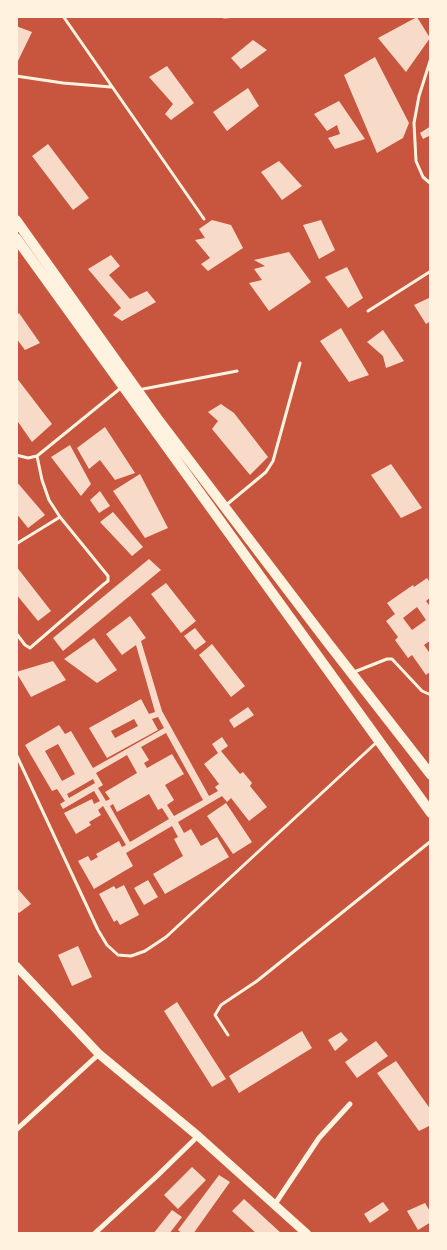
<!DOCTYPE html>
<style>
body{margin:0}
#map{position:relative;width:447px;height:1250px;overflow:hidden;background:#c8553d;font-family:Arial,sans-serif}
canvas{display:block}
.frame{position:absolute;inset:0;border:18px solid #fff3e0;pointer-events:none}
</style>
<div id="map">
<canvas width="447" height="1250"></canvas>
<div class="frame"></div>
</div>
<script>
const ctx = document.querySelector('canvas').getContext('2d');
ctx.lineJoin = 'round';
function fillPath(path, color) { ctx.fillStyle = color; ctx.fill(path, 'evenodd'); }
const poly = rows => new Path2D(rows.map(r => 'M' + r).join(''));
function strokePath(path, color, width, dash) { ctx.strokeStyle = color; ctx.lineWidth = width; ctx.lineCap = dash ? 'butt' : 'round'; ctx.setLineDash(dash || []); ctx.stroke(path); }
fillPath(poly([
 [417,17,430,38,406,72,378,38],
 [16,26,32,32,16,65],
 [253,40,267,50,241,69,231,58],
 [375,57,409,123,403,138,377,153,344,75],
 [167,66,194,103,171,120,165,114,173,104,149,77],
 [248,88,259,106,227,131,213,112],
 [339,101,365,139,335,149,328,138,340,134,337,125,327,131,314,114],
 [431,126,431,135,423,139,420,133],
 [48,144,89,198,73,210,32,156],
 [279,161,302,186,282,200,261,172],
 [212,220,231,225,243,248,208,271,201,264,210,258,195,240,205,238,199,229],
 [321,220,335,250,319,259,303,225],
 [289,252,311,282,269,311,249,283,262,280,254,269,265,266,254,260],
 [111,255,120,266,109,275,130,299,147,291,156,302,122,321,113,315,121,308,88,269],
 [347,267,363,298,348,308,325,277],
 [431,297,431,321,426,324,414,305],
 [19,313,40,343,25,350,16,338,16,316],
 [341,328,369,375,349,382,320,341],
 [383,330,404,361,386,368,383,356,367,342],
 [16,377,52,424,32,442,16,419],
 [221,404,234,413,268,457,250,475,212,429,218,421,208,412],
 [105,427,135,473,115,480,100,460,89,469,77,448],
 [70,445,91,484,81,496,51,457],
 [391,464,422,508,401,518,371,475],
 [140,474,168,528,145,538,113,491],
 [16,481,45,515,28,528,16,513],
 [100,491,110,506,99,513,90,500],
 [113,512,143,547,132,556,100,522],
 [149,559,161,570,63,651,53,638],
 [16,566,51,611,38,621,16,594],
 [427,578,431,584,431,597,426,601,431,608,431,640,424,645,431,655,431,671,426,675,412,655,408,658,395,640,398,637,386,621,395,614,387,603,413,585,414,587],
 [417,607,426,620,412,630,403,618],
 [166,583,196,621,181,633,151,594],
 [130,616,146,638,141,641,162,711,209,796,218,791,215,787,219,784,204,764,218,753,212,744,222,737,228,746,221,751,240,774,243,772,252,783,250,786,267,807,249,821,231,798,227,802,222,796,178,822,184,833,191,829,201,846,217,837,229,857,165,894,153,874,183,856,174,839,178,837,172,826,126,853,133,866,94,889,78,861,88,856,91,861,98,857,96,854,119,841,122,847,126,845,103,806,98,810,101,815,89,822,91,825,76,834,64,813,92,799,94,804,100,801,94,791,63,809,60,804,65,801,57,789,52,791,25,745,59,725,65,734,71,731,93,768,164,728,158,717,152,719,158,730,107,758,89,728,141,699,149,714,155,712,136,645,122,655,106,634],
 [134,719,138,726,115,738,111,731],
 [166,733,203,800,174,816,167,805,174,800,165,785,184,774,172,754,147,768,144,763,149,760,141,747],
 [58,744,75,774,62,781,45,751],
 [127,755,137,773,105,792,110,799,106,801,98,788,103,785,96,773],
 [93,779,95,783,69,798,67,794],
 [149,794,158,810,162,808,169,819,130,842,110,806,113,804,117,812],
 [195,628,206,642,195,650,184,636],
 [94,638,117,670,97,683,64,659],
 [212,644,245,686,231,697,199,655],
 [53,661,66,680,31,697,16,672],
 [248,707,254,715,234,728,229,720],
 [226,803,252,842,233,854,207,816],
 [148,880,158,897,144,905,134,888],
 [124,885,139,915,120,925,117,920,114,922,99,894,114,886,116,889],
 [16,887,31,904,19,913,16,910],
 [78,946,92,977,72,986,58,955],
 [177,1002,226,1079,212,1087,164,1011],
 [302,1031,312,1048,239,1093,229,1076],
 [341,1032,348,1040,335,1051,328,1040],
 [376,1041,388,1056,357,1078,345,1062],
 [396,1061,431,1110,431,1125,419,1131,377,1073],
 [192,1167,206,1180,178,1209,164,1195],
 [219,1175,230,1182,193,1234,183,1234,178,1230],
 [244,1199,282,1234,257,1234,232,1211],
 [383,1202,389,1210,370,1223,364,1214],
 [425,1203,431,1213,431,1222,418,1230,407,1211],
 [172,1210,182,1217,169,1234,153,1234]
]), '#f7dbc8');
strokePath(poly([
 [63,16,204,219],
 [224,17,238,16],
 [431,58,419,96,414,123,416,161,423,177,431,184],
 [16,76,63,83,111,87],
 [368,311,431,271],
 [138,390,237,371],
 [16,455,28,458,37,456,122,387],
 [225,506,266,472,273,461,300,363],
 [16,544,60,517],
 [16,633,25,645,30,648,104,584,108,581,108,576,60,517,49,500,42,480,37,456],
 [354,672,387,659,392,659,422,691,431,695],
 [16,754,98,930,107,945,118,955,131,956,145,951,166,937,378,741],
 [228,1035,215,1015,221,1005,257,981,431,841]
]), '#fff3e0', 3);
strokePath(poly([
 [16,1130,99,1054],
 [275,1204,319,1138,350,1104],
 [94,1234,157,1176,198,1136]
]), '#fff3e0', 5);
strokePath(poly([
 [16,966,99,1054,198,1136,307,1234]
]), '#fff3e0', 9);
strokePath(poly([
 [16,220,157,418,328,643,431,775],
 [16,238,431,813]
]), '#fff3e0', 10);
</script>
